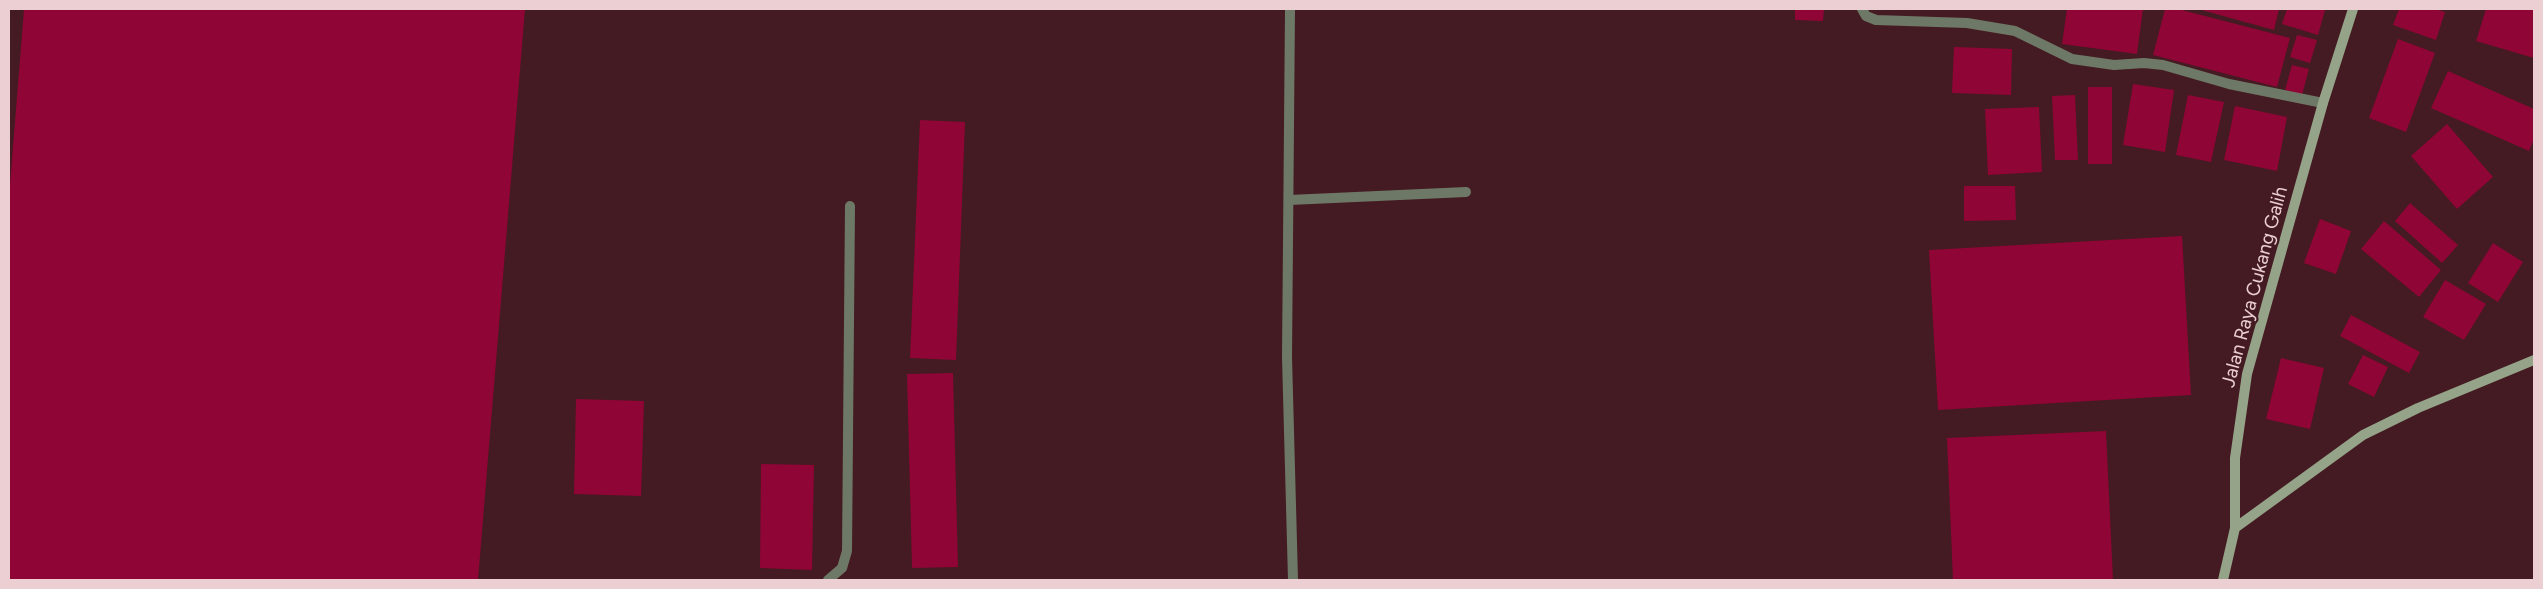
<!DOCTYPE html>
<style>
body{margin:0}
#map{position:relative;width:2543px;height:589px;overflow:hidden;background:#441b22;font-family:Figtree,sans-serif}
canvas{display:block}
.frame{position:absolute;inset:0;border:10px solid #ebcfd2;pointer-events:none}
</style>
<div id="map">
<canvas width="2543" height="589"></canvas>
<div class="frame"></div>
</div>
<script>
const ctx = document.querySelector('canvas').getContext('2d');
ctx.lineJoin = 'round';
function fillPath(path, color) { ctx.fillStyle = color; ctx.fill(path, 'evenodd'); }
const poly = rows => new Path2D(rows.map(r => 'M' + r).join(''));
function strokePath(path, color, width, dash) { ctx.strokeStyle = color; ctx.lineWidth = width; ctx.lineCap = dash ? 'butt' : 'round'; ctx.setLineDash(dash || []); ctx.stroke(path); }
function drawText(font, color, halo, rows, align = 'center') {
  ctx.font = font + ' Figtree,sans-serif'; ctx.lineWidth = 4.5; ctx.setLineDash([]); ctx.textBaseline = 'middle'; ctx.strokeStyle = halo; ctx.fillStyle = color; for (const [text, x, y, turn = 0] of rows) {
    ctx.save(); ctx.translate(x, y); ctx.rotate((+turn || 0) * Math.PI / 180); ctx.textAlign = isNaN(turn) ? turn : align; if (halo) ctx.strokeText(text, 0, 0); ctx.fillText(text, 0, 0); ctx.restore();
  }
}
fillPath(poly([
 [24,9,525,9,478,580,9,580,9,197],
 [1795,9,1824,9,1823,21,1795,20],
 [2067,9,2143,9,2137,54,2062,44],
 [2165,9,2178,9,2290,38,2277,87,2153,55],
 [2198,9,2279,9,2274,30],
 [2287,9,2325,10,2318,35,2282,24],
 [2399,9,2434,9,2445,12,2436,40,2393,25],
 [2486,9,2534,9,2534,58,2476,41],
 [2297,35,2317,40,2310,63,2290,57],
 [2398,39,2435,53,2406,132,2369,118],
 [1954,47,2012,49,2011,95,1952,93],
 [2292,65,2309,69,2302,95,2285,90],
 [2448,71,2534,109,2534,139,2529,151,2431,108],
 [2133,84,2174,90,2165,152,2123,145],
 [2088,87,2112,87,2112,164,2088,164],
 [2075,95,2078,160,2055,160,2052,96],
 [2188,95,2224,102,2211,162,2176,155],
 [2235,106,2287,117,2277,171,2224,160],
 [2039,107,2042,172,1988,175,1985,109],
 [920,120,965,122,956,360,910,358],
 [2447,124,2493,177,2457,209,2411,156],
 [1964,186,2015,186,2016,220,1964,221],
 [2410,203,2458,245,2442,263,2395,221],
 [2320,219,2351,231,2336,274,2304,263],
 [2384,221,2441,270,2419,297,2361,249],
 [2182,236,2191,395,1938,410,1929,250],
 [2493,243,2523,262,2498,302,2468,283],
 [2445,280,2486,304,2464,340,2423,317],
 [2351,315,2420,352,2409,373,2340,336],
 [2363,355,2388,367,2374,397,2348,384],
 [2281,358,2324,368,2310,429,2266,419],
 [953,373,958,567,912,568,907,374],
 [576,399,644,401,641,496,574,494],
 [2106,431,2113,580,1953,580,1947,438],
 [761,464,814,465,812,570,760,568]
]), '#8f0535');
strokePath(poly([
 [1289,200,1466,192]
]), '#6e7867', 10);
strokePath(poly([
 [1290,9,1287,357,1293,580],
 [1862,9,1866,16,1876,20,1967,23,2015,31,2072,59,2114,65,2144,63,2163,65,2229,84,2323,103],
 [828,580,842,568,847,551,850,206]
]), '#6e7867', 10);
strokePath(poly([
 [2235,528,2363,435,2418,408,2534,360],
 [2223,580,2235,528,2235,458,2247,374,2323,103,2353,9]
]), '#95a489', 10);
drawText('19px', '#ebcfd2', '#441b22', [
 ["Jalan Raya Cukang Galih",2255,287,-75]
]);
</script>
